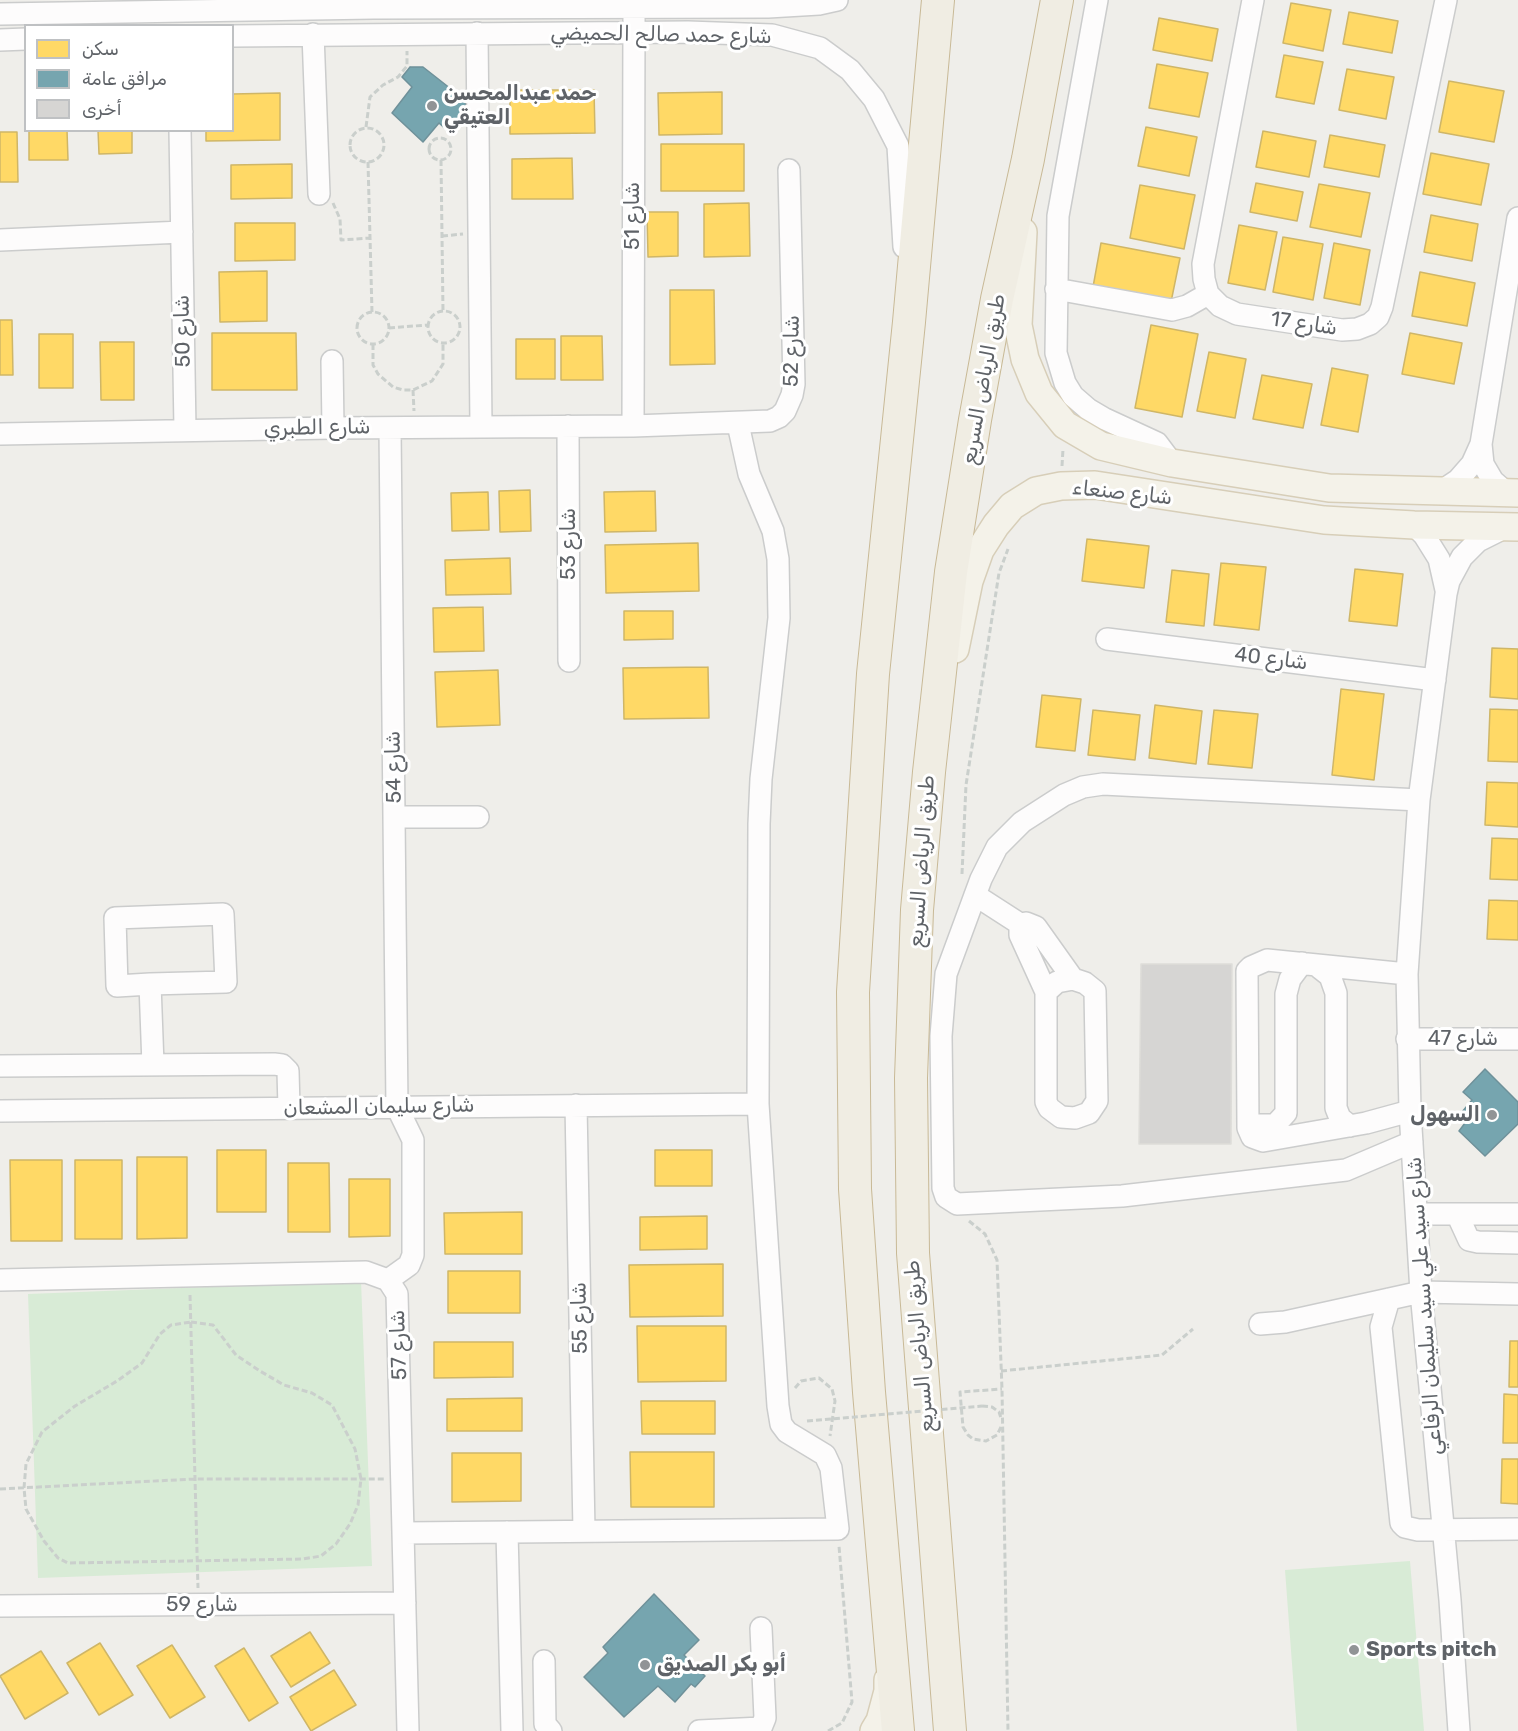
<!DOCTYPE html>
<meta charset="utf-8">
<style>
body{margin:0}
#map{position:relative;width:1518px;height:1731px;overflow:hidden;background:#efeeea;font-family:Rubik,Vazirmatn,sans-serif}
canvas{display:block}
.legend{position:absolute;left:24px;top:24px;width:210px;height:108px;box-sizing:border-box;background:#fff;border:2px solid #bfc1c3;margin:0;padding:8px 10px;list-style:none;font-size:18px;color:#5f6368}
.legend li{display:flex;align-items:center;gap:12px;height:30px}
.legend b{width:30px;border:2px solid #bfc1c3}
</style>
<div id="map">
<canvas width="1518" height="1731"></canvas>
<ul class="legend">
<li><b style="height:16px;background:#ffd966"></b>سكن</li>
<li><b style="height:16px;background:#76a5af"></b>مرافق عامة</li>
<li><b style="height:16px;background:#d6d5d3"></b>أخرى</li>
</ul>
</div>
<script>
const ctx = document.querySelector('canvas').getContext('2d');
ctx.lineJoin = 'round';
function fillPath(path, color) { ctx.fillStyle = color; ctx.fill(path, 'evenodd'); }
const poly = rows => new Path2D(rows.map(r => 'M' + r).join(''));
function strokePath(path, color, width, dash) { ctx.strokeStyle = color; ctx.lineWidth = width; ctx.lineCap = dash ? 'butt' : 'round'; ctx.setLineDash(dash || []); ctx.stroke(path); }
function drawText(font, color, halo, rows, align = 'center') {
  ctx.font = font + ' Rubik,Vazirmatn,sans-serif'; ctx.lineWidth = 6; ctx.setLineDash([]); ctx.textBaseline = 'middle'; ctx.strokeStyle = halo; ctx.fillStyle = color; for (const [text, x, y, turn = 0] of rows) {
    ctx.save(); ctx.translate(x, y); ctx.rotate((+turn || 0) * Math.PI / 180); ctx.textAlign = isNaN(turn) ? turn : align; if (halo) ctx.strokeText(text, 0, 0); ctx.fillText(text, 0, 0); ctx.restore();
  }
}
fillPath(poly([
 [361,1281,372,1566,38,1578,28,1294],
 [1410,1561,1424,1731,1297,1731,1285,1570]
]), '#d8ebd6');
const homes = poly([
 [1291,3,1331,10,1323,51,1283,43,1291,3],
 [1349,12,1398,21,1392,53,1343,44,1349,12],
 [1159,18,1218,29,1212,61,1153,50,1159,18],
 [1284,55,1323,62,1314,104,1276,97,1284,55],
 [1157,64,1208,73,1199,117,1149,108,1157,64],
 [1347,69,1394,77,1386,119,1339,110,1347,69],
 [1449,81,1504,91,1494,142,1439,132,1449,81],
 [510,90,594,90,595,133,510,134,510,90],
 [722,92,722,134,659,135,658,93,722,92],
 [280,93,280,140,206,141,206,130,232,130,232,94,280,93],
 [1146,127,1197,137,1189,176,1138,166,1146,127],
 [29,130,67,130,68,160,29,160,29,130],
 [98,130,132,130,132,153,99,154,98,130],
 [1263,131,1316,141,1309,177,1256,167,1263,131],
 [0,132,17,132,18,182,0,182,0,132],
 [1330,135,1385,145,1379,177,1324,167,1330,135],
 [661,144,744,144,744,191,661,191,661,144],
 [1431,153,1489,164,1481,205,1423,194,1431,153],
 [572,158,573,199,512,199,512,159,572,158],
 [292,164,292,198,231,199,231,165,292,164],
 [1256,183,1303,192,1297,221,1250,212,1256,183],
 [1319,184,1370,193,1361,237,1310,227,1319,184],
 [1140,185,1195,195,1184,249,1130,238,1140,185],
 [749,203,750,256,704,257,704,204,749,203],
 [647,212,678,212,678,256,648,257,647,212],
 [1431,215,1478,224,1472,261,1424,252,1431,215],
 [235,223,295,223,295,260,235,261,235,223],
 [1239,225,1277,232,1265,290,1228,283,1239,225],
 [1283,237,1323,244,1313,300,1273,292,1283,237],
 [1101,243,1180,258,1171,302,1093,287,1101,243],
 [1334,243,1370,250,1360,305,1324,298,1334,243],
 [267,271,267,321,220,322,219,272,267,271],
 [1420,272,1475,283,1467,326,1412,316,1420,272],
 [670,290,714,290,715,364,670,365,670,290],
 [0,320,12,320,13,375,0,375,0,320],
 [1151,325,1198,334,1182,417,1135,408,1151,325],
 [212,333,296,333,297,390,212,390,212,333],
 [1410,333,1462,343,1454,384,1402,374,1410,333],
 [39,334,73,334,73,388,39,388,39,334],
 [561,336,602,336,603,380,561,380,561,336],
 [516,339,555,339,555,379,516,379,516,339],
 [100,342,134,342,134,400,101,400,100,342],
 [1209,352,1246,359,1235,418,1197,411,1209,352],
 [1332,368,1368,375,1358,432,1321,425,1332,368],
 [1262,375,1312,384,1303,428,1253,419,1262,375],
 [530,490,531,531,500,532,499,491,530,490],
 [655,491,656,531,605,532,604,492,655,491],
 [488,492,489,530,452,531,451,493,488,492],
 [1087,539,1149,546,1144,588,1082,581,1087,539],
 [698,543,699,591,606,593,605,545,698,543],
 [510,558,511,594,446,595,445,560,510,558],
 [1221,563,1266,567,1259,630,1214,625,1221,563],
 [1355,569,1403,574,1397,626,1349,621,1355,569],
 [1172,570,1209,574,1204,626,1166,622,1172,570],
 [483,607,484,651,434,652,433,608,483,607],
 [624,611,673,611,673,639,624,640,624,611],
 [1492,648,1518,649,1518,699,1490,697,1492,648],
 [708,667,709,718,624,719,623,668,708,667],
 [498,670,500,725,437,727,435,672,498,670],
 [1341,689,1384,694,1374,780,1332,775,1341,689],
 [1042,695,1081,699,1075,751,1036,747,1042,695],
 [1155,705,1202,711,1196,764,1149,758,1155,705],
 [1490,709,1518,710,1518,762,1488,761,1490,709],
 [1093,710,1140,715,1135,760,1088,755,1093,710],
 [1214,710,1258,714,1252,768,1208,764,1214,710],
 [1487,782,1518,783,1518,827,1485,825,1487,782],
 [1492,838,1518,839,1518,880,1490,879,1492,838],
 [1489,900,1518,901,1518,940,1487,939,1489,900],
 [217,1150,266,1150,266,1212,217,1212,217,1150],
 [655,1150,712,1150,712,1186,655,1186,655,1150],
 [137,1157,187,1157,187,1238,137,1239,137,1157],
 [10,1160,62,1160,62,1241,11,1241,10,1160],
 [75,1160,122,1160,122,1239,75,1239,75,1160],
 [288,1163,329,1163,330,1232,288,1232,288,1163],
 [349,1179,390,1179,390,1236,349,1237,349,1179],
 [522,1212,522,1254,445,1254,444,1213,522,1212],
 [707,1216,707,1249,640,1250,640,1217,707,1216],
 [723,1264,723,1316,630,1317,629,1265,723,1264],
 [448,1271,520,1271,520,1313,448,1313,448,1271],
 [637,1326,726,1326,726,1381,638,1382,637,1326],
 [1510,1341,1518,1341,1518,1387,1509,1387,1510,1341],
 [434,1342,513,1342,513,1377,434,1378,434,1342],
 [1504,1394,1518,1395,1518,1443,1503,1443,1504,1394],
 [522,1398,522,1431,447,1431,447,1399,522,1398],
 [641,1401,715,1401,715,1434,642,1434,641,1401],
 [630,1452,714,1452,714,1507,631,1507,630,1452],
 [452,1453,521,1453,521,1501,452,1502,452,1453],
 [1502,1459,1518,1459,1518,1504,1501,1503,1502,1459],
 [310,1632,330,1663,291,1687,271,1656,310,1632],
 [100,1643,133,1695,99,1715,67,1663,100,1643],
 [172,1645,205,1697,170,1718,137,1666,172,1645],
 [244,1648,278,1703,249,1721,215,1666,244,1648],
 [41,1651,68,1693,25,1719,0,1676,41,1651],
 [334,1670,356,1705,311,1731,290,1697,334,1670]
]);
fillPath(homes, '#ffd966');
strokePath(homes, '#cfb667', 1.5);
const public = poly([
 [410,67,423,67,465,100,467,113,450,133,439,123,423,142,392,113,412,87,402,77,410,67],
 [1485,1069,1518,1102,1518,1124,1485,1156,1459,1131,1468,1119,1462,1112,1472,1100,1463,1092,1485,1069],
 [654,1594,699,1640,684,1655,705,1676,695,1687,691,1684,675,1702,658,1686,624,1717,584,1677,608,1653,603,1647,654,1594]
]);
fillPath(public, '#76a5af');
strokePath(public, '#6f919a', 1.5);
const building = poly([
 [1141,964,1232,964,1231,1144,1139,1144,1141,964]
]);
fillPath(building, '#d6d5d3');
strokePath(building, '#deddd9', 1.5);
const minor = poly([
 [1097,0,1058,216,1056,353,1065,383,1073,396,1088,409,1105,419,1157,443,1172,463],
 [1253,0,1203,264,1204,279,1208,294,1220,306,1237,314,1342,330,1357,329,1370,324,1378,317,1382,307,1446,0],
 [0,14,374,8,768,7,819,4,837,0],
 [477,33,481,427],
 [313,34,319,194],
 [232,36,688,32,772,35,820,48,850,70,874,99,898,146,904,247],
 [0,40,26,39],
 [180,130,185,430],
 [0,240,182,232],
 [1056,289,1172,310,1187,306,1208,294],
 [332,361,333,428],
 [568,426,569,661],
 [633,426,634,18],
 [0,434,333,428,633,426,770,421,779,417,785,411,792,395,794,384,789,170],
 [1481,444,1483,464,1493,481,1508,494],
 [1440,492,1458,480,1472,464,1481,444,1518,218],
 [1414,525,1424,535,1439,559,1446,590],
 [1107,639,1435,680],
 [394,817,478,817],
 [975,895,1020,924,1026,923,1036,927,1073,979],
 [1020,924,1020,935,1046,992,1046,1102,1049,1108,1061,1117,1075,1118,1089,1113,1097,1101,1095,991,1085,983,1073,979,1057,982,1046,992],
 [1316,965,1330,976,1336,993,1336,1108,1340,1118,1350,1126],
 [1407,974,1267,960,1251,967,1247,971,1248,1128,1252,1137,1263,1141,1366,1123,1410,1111],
 [150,984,226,982,223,914,115,918,117,986,150,984,153,1065],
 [1407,1039,1518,1039],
 [0,1066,274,1064,282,1065,288,1071,289,1108],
 [576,1105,584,1531],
 [0,1111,758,1104],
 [1248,1125,1275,1125,1286,1113,1286,994,1290,979,1302,963],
 [1412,1142,1346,1170,1122,1196,957,1204,946,1197,943,1188,941,1036,946,974,981,879,997,847,1022,822,1064,795,1083,787,1103,784,1419,800],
 [1417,1214,1518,1214],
 [1457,1214,1469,1240,1478,1242,1518,1243],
 [0,1280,366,1272,388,1280,397,1294,408,1731],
 [388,1280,409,1265,413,1255,413,1140,397,1107,390,428],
 [1389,1299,1381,1327,1401,1523,1405,1527,1418,1530,1518,1529],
 [1260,1324,1285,1322,1421,1292,1518,1294],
 [507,1532,512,1731],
 [404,1533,838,1529,831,1468,825,1455,787,1432,781,1424,778,1406,758,1104,759,824,761,779,779,618,778,559,773,531,749,474,738,424],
 [0,1606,405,1603],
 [544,1661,545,1724,551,1731],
 [699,1731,761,1728,765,1718,761,1628],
 [1459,1731,1450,1600,1421,1292,1410,1111,1407,974,1419,800,1446,594,1449,581,1462,557,1478,541,1504,528]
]);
const major = poly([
 [1023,232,1018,325,1025,359,1039,393,1065,425,1101,446,1172,463,1329,488,1518,493],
 [955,649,969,581,980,550,996,525,1012,506,1036,491,1061,486,1095,485,1324,520,1414,525,1518,527],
 [874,1731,880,1721,888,1691,888,1680]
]);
const highway = poly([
 [898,1731,869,1392,855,1189,853,992,873,674,909,322,938,0],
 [950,1731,913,1253,911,1078,917,910,929,772,951,572,975,420,997,299,1028,159,1057,0]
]);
strokePath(minor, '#cbcccc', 24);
strokePath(major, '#d7ceb8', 30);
strokePath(highway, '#c8b996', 34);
strokePath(poly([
 [366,127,370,97,383,85,398,77,407,66,407,51],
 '350 145a17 17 0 1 1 34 0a17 17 0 1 1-34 0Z',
 '429 149a11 11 0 1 1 22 0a11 11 0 1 1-22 0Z',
 [441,160,443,311],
 [368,162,372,312],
 [333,203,340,219,341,240,370,238],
 [442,236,463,234],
 '428 327a16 16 0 1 1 32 0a16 16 0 1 1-32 0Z',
 '357 328a16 16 0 1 1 32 0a16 16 0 1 1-32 0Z',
 [389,328,427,325],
 [373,344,373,365,378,374,393,387,403,390,413,390,432,381,443,364,443,344],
 [413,390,414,411],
 [1062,466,1063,449],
 [962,874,966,785,999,573,1008,549],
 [969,1221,985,1234,997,1260,1002,1389,1008,1731],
 [190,1295,198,1588],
 [191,1322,213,1325,236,1355,260,1371,284,1385,312,1393,332,1405,355,1449,361,1479,358,1505,350,1524,336,1544,321,1556,303,1559,68,1563,58,1558,44,1541,26,1509,24,1488,26,1464,42,1432,75,1406,117,1381,142,1363,160,1334,171,1325,191,1322],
 [1001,1371,1162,1355,1193,1329],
 [795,1388,801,1381,819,1378,832,1389,835,1401,830,1436],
 [982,1406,992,1407,999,1412,1001,1418],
 [1001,1427,997,1435,986,1441,973,1439,968,1435,963,1427,960,1392,1002,1389],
 [0,1489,194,1479,385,1479],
 [828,1731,842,1723,852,1702,839,1546]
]), '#cacfcc', 3, [6, 3]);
strokePath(minor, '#fdfcfc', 21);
strokePath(major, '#f4f2e9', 27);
strokePath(highway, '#f0ede3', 32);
strokePath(poly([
 [807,1421,982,1406]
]), '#cacfcc', 3, [6, 3]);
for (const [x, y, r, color] of [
 [432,106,6,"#919496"],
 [1492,1115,6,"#919496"],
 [1354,1650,6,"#919496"],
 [645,1665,6,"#919496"]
]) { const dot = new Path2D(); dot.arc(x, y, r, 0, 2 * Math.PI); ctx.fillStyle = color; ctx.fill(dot); strokePath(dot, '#fff', 2); }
drawText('21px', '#5f6368', '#fff', [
 ["شارع حمد صالح الحميضي",661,35,1],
 ["شارع 51",633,216,-90],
 ["شارع 17",1304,324,8],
 ["شارع 50",183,331,-91],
 ["شارع 52",792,351,-89],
 ["طريق الرياض السريع",984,379,-80],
 ["شارع الطبري",317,428,-1],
 ["شارع صنعاء",1122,493,6],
 ["شارع 53",569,544,-90],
 ["شارع 40",1271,659,7],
 ["شارع 54",394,767,-91],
 ["طريق الرياض السريع",922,861,-86],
 ["شارع 47",1463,1039],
 ["شارع سليمان المشعان",379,1107,-1],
 ["شارع سيد علي سيد سليمان الرفاعي",1425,1306,-94],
 ["شارع 55",580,1318,-91],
 ["شارع 57",399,1345,-92],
 ["طريق الرياض السريع",920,1346,-95],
 ["شارع 59",202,1605]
]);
drawText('bold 21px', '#5f6368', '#fff', [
 ["حمد عبدالمحسن",444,94],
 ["العتيقي",444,118],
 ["السهول",1480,1115,"right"],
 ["Sports pitch",1366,1650],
 ["أبو بكر الصديق",657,1665]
], 'left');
</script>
